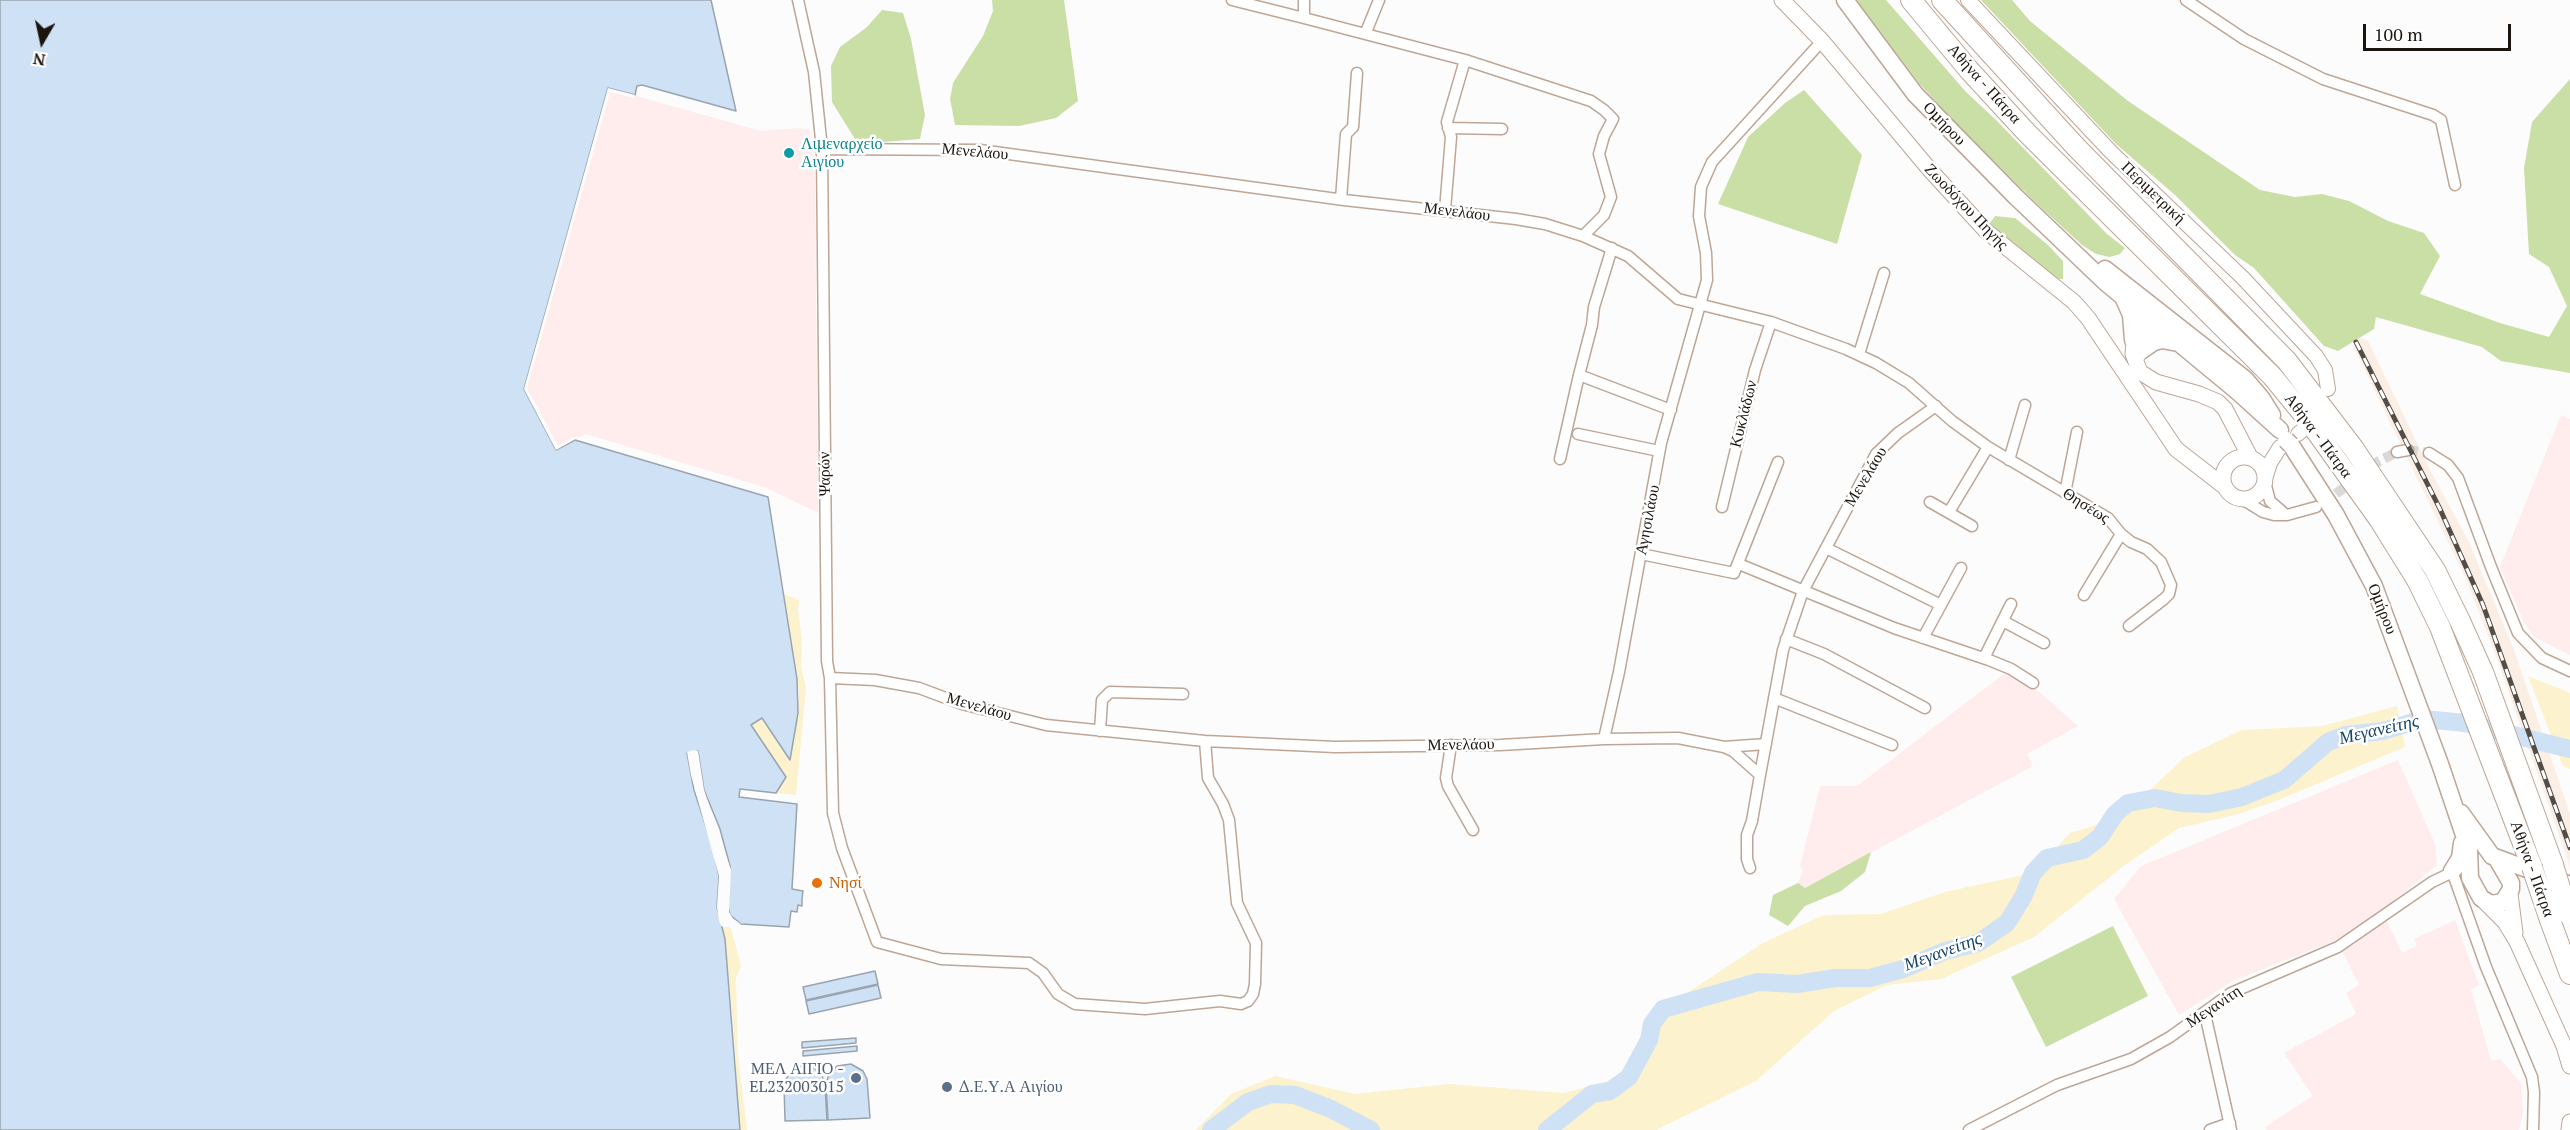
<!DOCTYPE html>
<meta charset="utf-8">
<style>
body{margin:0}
#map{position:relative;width:2570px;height:1130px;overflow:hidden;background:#fcfcfc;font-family:"PT Serif",serif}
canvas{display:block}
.north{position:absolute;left:12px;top:12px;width:60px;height:60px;-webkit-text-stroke:4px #fff;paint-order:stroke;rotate:189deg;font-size:16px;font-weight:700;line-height:24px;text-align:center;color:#1c140e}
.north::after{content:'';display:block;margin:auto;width:21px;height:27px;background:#1c140e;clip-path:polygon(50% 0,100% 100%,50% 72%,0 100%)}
.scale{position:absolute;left:2363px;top:24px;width:148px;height:27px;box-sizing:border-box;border:3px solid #1c140e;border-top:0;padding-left:8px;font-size:18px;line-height:21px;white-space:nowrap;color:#1c140e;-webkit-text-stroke:4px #fff;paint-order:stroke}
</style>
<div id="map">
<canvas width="2570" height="1130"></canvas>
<div class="north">N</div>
<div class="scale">100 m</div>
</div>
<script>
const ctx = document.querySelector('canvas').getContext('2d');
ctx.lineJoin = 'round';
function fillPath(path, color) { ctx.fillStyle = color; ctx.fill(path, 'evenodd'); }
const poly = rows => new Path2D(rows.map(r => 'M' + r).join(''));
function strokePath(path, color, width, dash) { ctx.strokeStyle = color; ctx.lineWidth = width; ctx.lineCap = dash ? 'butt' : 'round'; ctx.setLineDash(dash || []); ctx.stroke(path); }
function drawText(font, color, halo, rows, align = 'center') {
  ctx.font = font + ' "PT Serif",serif'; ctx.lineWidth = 5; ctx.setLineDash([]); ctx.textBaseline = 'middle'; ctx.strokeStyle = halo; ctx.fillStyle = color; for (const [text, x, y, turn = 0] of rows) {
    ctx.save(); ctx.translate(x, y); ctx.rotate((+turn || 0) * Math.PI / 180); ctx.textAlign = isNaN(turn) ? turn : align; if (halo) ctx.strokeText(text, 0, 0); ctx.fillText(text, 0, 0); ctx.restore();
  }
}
fillPath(poly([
 [2361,338,2368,341,2429,468,2469,542,2514,650,2570,814,2570,866,2496,656,2466,579,2353,346,2354,342]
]), '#faeee5');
fillPath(poly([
 [608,88,761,131,800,128,810,130,815,178,818,513,767,488,586,434,556,450,524,389],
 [2561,415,2570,419,2570,655,2534,637,2524,622,2500,567],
 [2005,673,2028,682,2078,726,2027,754,2033,766,1805,888,1798,883,1803,870,1800,866,1820,786,1857,786],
 [2398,760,2435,844,2437,865,2385,908,2346,936,2233,981,2179,1015,2114,899,2141,866],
 [2386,919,2402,953,2417,946,2414,939,2455,920,2479,985,2471,989,2491,1061,2500,1059,2521,1083,2523,1111,2519,1130,2266,1130,2265,1127,2313,1096,2284,1053,2356,1014,2346,993,2359,985,2340,947,2355,945,2358,939]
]), '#feedec');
fillPath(poly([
 [992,0,1064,0,1078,101,1056,118,1019,126,955,125,950,99,953,83,983,36,993,11],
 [1856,0,1886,0,1966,92,1995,119,2107,234,2125,248,2120,254,2110,257,2096,254,2082,245,2035,202,1949,116,1918,82],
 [1981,0,2012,0,2030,21,2128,101,2260,190,2295,197,2322,194,2349,201,2388,221,2424,233,2440,256,2420,294,2500,323,2549,337,2567,306,2549,267,2529,254,2524,168,2532,122,2570,79,2570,373,2501,361,2482,347,2376,317,2374,329,2338,351,2324,346,2254,268,2235,255,2175,195,2116,144],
 [882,10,903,13,911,39,925,115,920,139,858,144,832,102,831,66,840,47,867,27],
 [1804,90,1862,155,1837,244,1718,204,1748,137,1785,103],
 [1995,216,2015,218,2048,245,2063,261,2063,279,2057,279,2003,239,1990,223],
 [1871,852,1865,872,1841,891,1805,906,1788,926,1769,915,1773,895,1798,883,1805,888],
 [2113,926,2148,996,2046,1047,2011,977]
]), '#c9dfa5');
fillPath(poly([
 [783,594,799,600,798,610,802,640,801,666,806,688,796,795,776,793,785,777,751,725,762,718,790,759,797,722,799,691],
 [2528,676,2570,693,2570,769,2563,766],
 [2397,706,2405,747,2271,803,2235,815,2179,828,2125,865,2034,937,1941,979,1887,985,1834,1011,1756,1081,1656,1130,1196,1130,1231,1094,1275,1076,1355,1094,1449,1084,1564,1093,1615,1079,1649,1040,1663,1009,1763,943,1824,915,1881,914,1945,892,2033,873,2070,833,2120,818,2185,757,2242,730,2322,726],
 [721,926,731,928,741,966,736,978,738,1055,747,1130,740,1130,733,1021,725,939]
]), '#fcf2cd');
const water = poly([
 [0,0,711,0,736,111,642,85,637,86,635,95,608,88,524,389,556,450,575,440,768,497,797,679,798,713,790,760,762,718,751,725,786,777,776,793,740,789,739,797,797,804,792,889,803,891,802,899,802,906,798,905,797,912,791,911,789,927,741,924,730,915,728,907,730,866,720,829,704,790,698,751,687,753,694,790,713,848,719,876,717,907,725,939,740,1130,0,1130,0,0],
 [875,971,878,984,806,1000,803,987,875,971],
 [878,985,881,998,809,1014,806,1001,878,985],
 [856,1038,856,1043,802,1048,802,1042,856,1038],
 [857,1046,857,1051,803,1056,803,1051,857,1046],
 [851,1064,863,1071,867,1079,870,1118,828,1120,826,1084,828,1077,837,1066,851,1064],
 [799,1066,813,1067,822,1075,825,1085,827,1120,785,1121,784,1083,791,1071,799,1066]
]);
fillPath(water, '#cfe1f5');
strokePath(water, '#99a4b0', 1.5);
fillPath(poly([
 [608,88,635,95,634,98,610,92,527,388,558,446,574,437,579,437,556,450,524,389],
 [694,750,698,751,704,790,731,870,729,912,733,919,741,924,732,922,726,913,728,870,717,830,701,791,694,753,690,754,697,789,716,847,722,875,720,907,725,927,721,926,719,921,717,907,719,876,691,775,687,752]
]), '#fcfcfc');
strokePath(poly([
 [1211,1130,1248,1102,1271,1094,1295,1095,1331,1109,1371,1130],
 [1547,1130,1592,1094,1610,1091,1629,1077,1649,1040,1652,1024,1663,1009,1758,982,1797,984,1835,978,1870,978,1903,969,1945,951,1978,943,2007,923,2023,897,2033,873,2047,858,2083,850,2100,837,2115,814,2128,803,2155,798,2181,803,2209,804,2242,797,2284,780,2328,742,2346,735,2383,731,2423,719,2465,723,2570,749]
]), '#cfe1f5', 18);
strokePath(poly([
 [2408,450,2429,453],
 [2324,503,2379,461,2397,452]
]), '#dad9d8', 10, [10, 5]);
const minor = poly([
 [798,0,814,72,822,149,827,661,830,678,833,813,842,848,877,942,941,959,1029,963,1043,973,1058,994,1075,1004,1145,1009,1220,1001,1241,1004,1248,1001,1253,994,1255,984,1256,943,1237,903,1229,820,1223,804,1208,778,1205,741],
 [1232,0,1304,18],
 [1304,0,1304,18,1465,60,1591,101,1604,110,1613,119,1604,136,1599,154,1611,197,1604,215,1583,236],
 [2186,0,2244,39,2323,79,2433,115,2441,120,2455,185],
 [1366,32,1379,0],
 [1448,128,1502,129],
 [822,149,980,150,1344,200,1516,219,1545,224,1583,236,1628,256,1678,299,1771,322,1846,349,1876,363,1909,383,1952,421,1988,447,2108,518,2121,534,2131,542,2147,549,2161,562,2171,585,2169,594,2164,599,2129,626],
 [1341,199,1346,134,1353,127,1357,73],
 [1445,210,1451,137,1447,122,1465,60],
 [1612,248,1594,307,1592,325,1579,375,1671,410],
 [1859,354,1884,273],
 [1578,434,1659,451],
 [2397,452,2408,450],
 [2429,453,2448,465,2458,478,2491,567,2518,633,2542,658,2570,671],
 [1560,459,1579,375],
 [2009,460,2025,405],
 [2265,482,2270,501,2286,515],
 [2065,493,2077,432],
 [2242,499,2263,512,2274,515,2287,515,2316,507],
 [1930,502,1972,526],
 [1722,507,1755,370,1771,322],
 [1949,512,1988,447],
 [1826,548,1941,605],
 [1641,554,1734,573,1778,462],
 [1739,564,1894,628,1989,660,2011,669,2033,683],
 [2084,595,2121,534],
 [2003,621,2044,643],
 [1923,638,1961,568],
 [1786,639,1824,654,1925,708],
 [1984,658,2011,604],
 [830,678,875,680,919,688,962,704,1046,725,1205,741,1335,747,1500,745,1604,739,1678,738,1724,747,1733,751,1760,775,1783,650,1803,591,1876,454,1898,433,1936,406],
 [1774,698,1892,745],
 [1100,731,1102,700,1110,692,1183,694],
 [1604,739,1619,672,1661,443,1707,280,1706,253,1699,216,1701,187,1712,162,1822,41],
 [1451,745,1446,778,1448,786,1473,830],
 [1724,747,1766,744],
 [1750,868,1747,859,1747,835,1752,821,1760,775],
 [2452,871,2486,967,2532,1077,2534,1092,2533,1130],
 [2205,1014,2231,1130],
 [1969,1130,2057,1085,2131,1059,2170,1037,2231,993,2338,947,2432,882,2457,870],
 [2210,1130,2230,1123]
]);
const tertiary = poly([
 [1968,0,2111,152,2243,278,2316,356,2325,370,2328,389],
 [2298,434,2306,427],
 [2266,476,2270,463,2280,447]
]);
const secondary = poly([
 [1782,0,1822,41,1930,170,1986,231,2074,302,2088,318,2176,449,2225,487],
 [2159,311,2148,318,2135,333,2133,354,2140,372,2156,382,2199,394,2218,402,2225,409,2250,457],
 [2138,355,2146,338,2165,316],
 '2223 478a21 21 0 1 1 42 0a21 21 0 1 1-42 0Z',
 [2510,894,2515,933],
 [2485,902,2505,922,2517,942,2564,1046,2570,1066],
 [2569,1130,2570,1122]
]);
const primary = poly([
 [1845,0,1915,94,2016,197,2105,282,2237,391,2280,430],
 [2105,269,2245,379,2262,399,2272,415],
 [2124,299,2131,315,2133,340],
 [2138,353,2154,342,2162,340,2178,343],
 [2291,445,2336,515,2374,586,2440,764,2469,850,2470,878,2481,898,2491,904,2503,902,2511,889,2511,883,2497,859],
 [2461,813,2492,856,2570,885],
 [2452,871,2460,858,2462,843]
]);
const motorway = poly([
 [1911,0,1969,70,2027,133,2272,376,2308,420,2379,519,2417,580,2440,627,2532,867],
 [1942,0,2076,147,2287,361,2354,449,2435,570,2460,621,2483,672,2553,865],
 [2550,920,2570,974]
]);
strokePath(minor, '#bda696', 13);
strokePath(tertiary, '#bda696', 16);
strokePath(secondary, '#bda696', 17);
strokePath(primary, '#bda696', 19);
strokePath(motorway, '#bda696', 22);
strokePath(minor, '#fff', 10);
strokePath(tertiary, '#fff', 14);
strokePath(secondary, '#fff', 15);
strokePath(primary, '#fff', 16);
strokePath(motorway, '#fff', 20);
const rail = poly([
 [2356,342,2440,509,2483,605,2570,848]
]);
strokePath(rail, '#534d48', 5);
strokePath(rail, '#fff', 3, [9]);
const primaryBridge = poly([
 [2286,440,2291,445]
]);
const motorwayBridge = poly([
 [2553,865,2568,914],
 [2532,867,2550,920]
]);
strokePath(primaryBridge, '#bda696', 19, []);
strokePath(motorwayBridge, '#bda696', 22, []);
strokePath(primaryBridge, '#fff', 16);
strokePath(motorwayBridge, '#fff', 20);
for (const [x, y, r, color] of [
 [789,153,6,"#0f9aa8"],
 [817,883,6,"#e8710a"],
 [856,1078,6,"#5c6f8a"],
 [947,1087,6,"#5c6f8a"]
]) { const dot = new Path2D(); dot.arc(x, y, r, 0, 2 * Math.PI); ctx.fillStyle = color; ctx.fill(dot); strokePath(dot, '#fff', 2); }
drawText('16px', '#1c140e', '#fff', [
 ["Αθήνα - Πάτρα",1984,84,48],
 ["Ομήρου",1944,124,46],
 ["Μενελάου",975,152,5],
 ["Περιμετρική",2153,193,44],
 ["Ζωοδόχου Πηγής",1966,207,46],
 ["Μενελάου",1457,212,7],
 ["Κυκλάδων",1744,414,-76],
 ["Αθήνα - Πάτρα",2318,436,53],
 ["Ψαρών",825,474,-91],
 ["Μενελάου",1866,477,-59],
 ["Θησέως",2086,506,32],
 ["Αγησιλάου",1648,520,-79],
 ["Ομήρου",2382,609,68],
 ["Μενελάου",979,707,16],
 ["Μενελάου",1461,745,-1],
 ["Αθήνα - Πάτρα",2532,869,70],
 ["Μεγανίτη",2214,1007,-34]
]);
drawText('16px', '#0d838f', '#fff', [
 ["Λιμεναρχείο",801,144],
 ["Αιγίου",801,162]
], 'left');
drawText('16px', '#c56008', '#fff', [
 ["Νησί",829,883]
], 'left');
drawText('16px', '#4e5e75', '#fff', [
 ["ΜΕΛ ΑΙΓΙΟ -",844,1069],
 ["EL232003015",844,1087],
 ["Δ.Ε.Υ.Α Αιγίου",959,1087,"left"]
], 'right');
drawText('italic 18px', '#12436e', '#fff', [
 ["Μεγανείτης",2379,730,-13],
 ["Μεγανείτης",1943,952,-20]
]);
</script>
